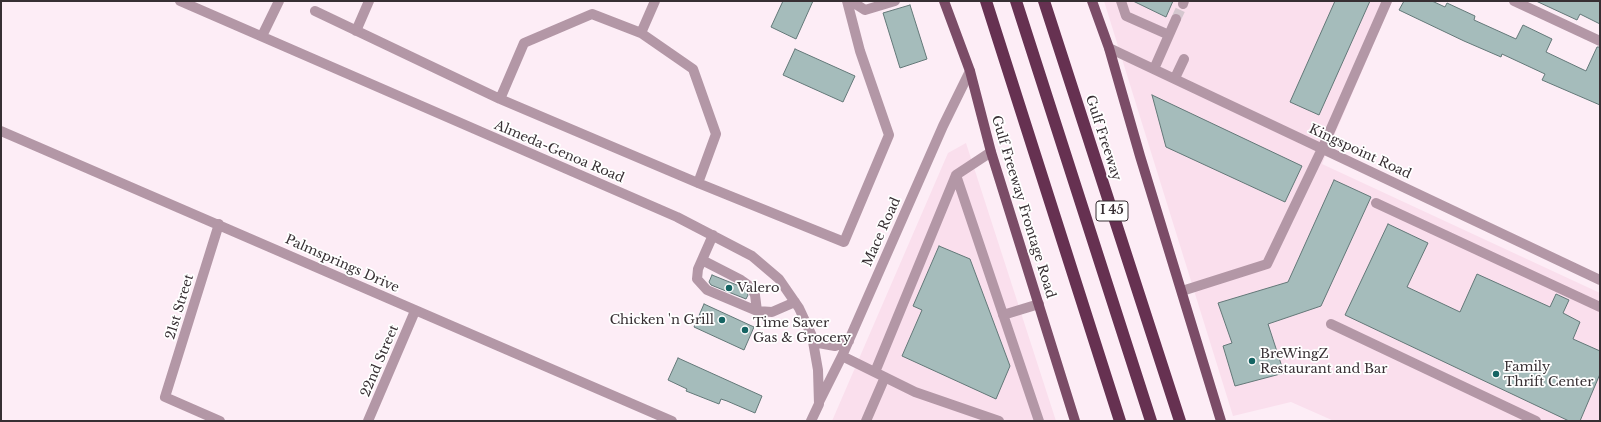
<!DOCTYPE html>
<style>
body{margin:0}
#map{position:relative;width:1601px;height:422px;overflow:hidden;background:#fdedf6;font-family:"Libre Baskerville",serif}
canvas{display:block}
.frame{position:absolute;inset:0;border:2px solid #372f33;pointer-events:none}
</style>
<div id="map">
<canvas width="1601" height="422"></canvas>
<div class="frame"></div>
</div>
<script>
const ctx = document.querySelector('canvas').getContext('2d');
ctx.lineJoin = 'round';
function fillPath(path, color) { ctx.fillStyle = color; ctx.fill(path, 'evenodd'); }
const poly = rows => new Path2D(rows.map(r => 'M' + r).join(''));
function strokePath(path, color, width, dash) { ctx.strokeStyle = color; ctx.lineWidth = width; ctx.lineCap = dash ? 'butt' : 'round'; ctx.setLineDash(dash || []); ctx.stroke(path); }
function drawText(font, color, halo, rows, align = 'center') {
  ctx.font = font + ' "Libre Baskerville",serif'; ctx.lineWidth = 3.5; ctx.setLineDash([]); ctx.textBaseline = 'middle'; ctx.strokeStyle = halo; ctx.fillStyle = color; for (const [text, x, y, turn = 0] of rows) {
    ctx.save(); ctx.translate(x, y); ctx.rotate((+turn || 0) * Math.PI / 180); ctx.textAlign = isNaN(turn) ? turn : align; if (halo) ctx.strokeText(text, 0, 0); ctx.fillText(text, 0, 0); ctx.restore();
  }
}
fillPath(poly([
 [1104,1,1392,1,1322,164,1600,293,1600,421,1334,421,1291,402,1233,416],
 [966,143,1056,421,832,421,948,153]
]), '#fadfed');
const building = poly([
 [783,1,813,1,796,39,771,27,783,1],
 [1133,1,1173,1,1166,17,1133,1],
 [1335,1,1370,1,1319,115,1290,102,1335,1],
 [1404,1,1432,1,1445,7,1447,3,1475,16,1474,20,1516,39,1523,25,1552,39,1546,52,1586,71,1597,47,1600,47,1600,105,1542,80,1545,74,1502,54,1501,57,1464,41,1399,10,1404,1],
 [1536,1,1600,1,1600,24,1580,14,1577,20,1536,1],
 [910,5,927,59,900,68,883,13,910,5],
 [795,49,855,76,843,102,783,75,795,49],
 [1152,95,1302,166,1285,202,1166,147,1152,95],
 [1334,180,1371,197,1321,306,1268,324,1284,373,1235,386,1223,346,1232,343,1218,303,1288,282,1334,180],
 [1388,224,1428,243,1407,287,1460,312,1477,274,1550,307,1556,294,1569,300,1563,313,1580,322,1573,339,1600,351,1600,374,1580,421,1569,421,1345,315,1388,224],
 [939,246,970,259,1010,366,996,399,902,356,922,310,913,306,939,246],
 [712,275,737,285,746,291,748,295,746,299,711,285,709,282,712,275],
 [704,304,754,327,744,350,694,327,704,304],
 [678,358,762,396,755,413,727,401,721,399,719,404,686,391,687,389,668,380,678,358]
]);
fillPath(building, '#a5bcbb');
strokePath(building, '#637878', 1);
strokePath(poly([
 [1176,19,1183,4]
]), '#d5c7cf', 10, [10, 5]);
strokePath(poly([
 [180,1,677,217,752,256,779,279,799,308,812,336,818,370,819,404,811,421],
 [851,1,865,10,895,1],
 [1121,1,1126,16,1169,35],
 [1514,1,1600,41],
 [1183,4,1184,1],
 [315,11,500,99,698,183,844,242,889,135,860,51,847,1],
 [356,31,369,1],
 [641,33,655,1],
 [262,36,279,1],
 [1109,48,1600,280],
 [1154,69,1176,19],
 [1175,78,1184,59],
 [500,99,524,43,592,14,641,33,693,69,716,134,698,183],
 [1,131,672,421],
 [991,152,956,175,1039,421],
 [1376,203,1600,307],
 [219,224,165,397,220,421],
 [713,235,698,269,697,279,707,290,757,311,772,312,795,302],
 [702,260,741,280,751,287,755,295,757,311],
 [1182,291,1267,264,1322,149,1387,1],
 [1003,315,1039,304],
 [1331,324,1536,421],
 [813,342,835,346,849,341],
 [842,356,915,392,999,421],
 [875,372,956,175],
 [819,402,842,356,943,126,970,71],
 [368,421,415,311],
 [866,421,885,377]
]), '#b397a6', 10);
strokePath(poly([
 [944,1,970,71,991,152,1075,421],
 [1092,1,1109,48,1140,156,1221,421]
]), '#7b4c67', 10);
strokePath(poly([
 [986,1,1120,421],
 [1016,1,1151,421],
 [1044,1,1180,421]
]), '#663151', 12);
for (const [x, y, r, color] of [
 [729,288,4,"#156463"],
 [722,320,4,"#156463"],
 [745,330,4,"#156463"],
 [1252,361,4,"#156463"],
 [1496,374,4,"#156463"]
]) { const dot = new Path2D(); dot.arc(x, y, r, 0, 2 * Math.PI); ctx.fillStyle = color; ctx.fill(dot); strokePath(dot, '#fff', 1.5); }
for (const [x, y, w] of [
 [1112,211,32]
]) { const box = new Path2D(); box.roundRect(x - w / 2, y - 10, w, 20, 3); ctx.fillStyle = '#fff'; ctx.fill(box); strokePath(box, '#372f33', 1); }
drawText('bold 12px', '#372f33', null, [
 ["I 45",1112,211]
]);
drawText('13px', '#372f33', '#fff', [
 ["Gulf Freeway",1103,138,72],
 ["Almeda-Genoa Road",559,152,23],
 ["Kingspoint Road",1360,152,25],
 ["Gulf Freeway Frontage Road",1023,207,73],
 ["Mace Road",882,232,-66],
 ["Palmsprings Drive",342,264,24],
 ["21st Street",180,307,-73],
 ["22nd Street",380,361,-67]
]);
drawText('13px', '#372f33', '#fff', [
 ["Valero",737,288],
 ["Chicken 'n Grill",714,320,"right"],
 ["Time Saver",753,323],
 ["Gas & Grocery",753,338],
 ["BreWingZ",1260,354],
 ["Restaurant and Bar",1260,369],
 ["Family",1504,367],
 ["Thrift Center",1504,382]
], 'left');
</script>
